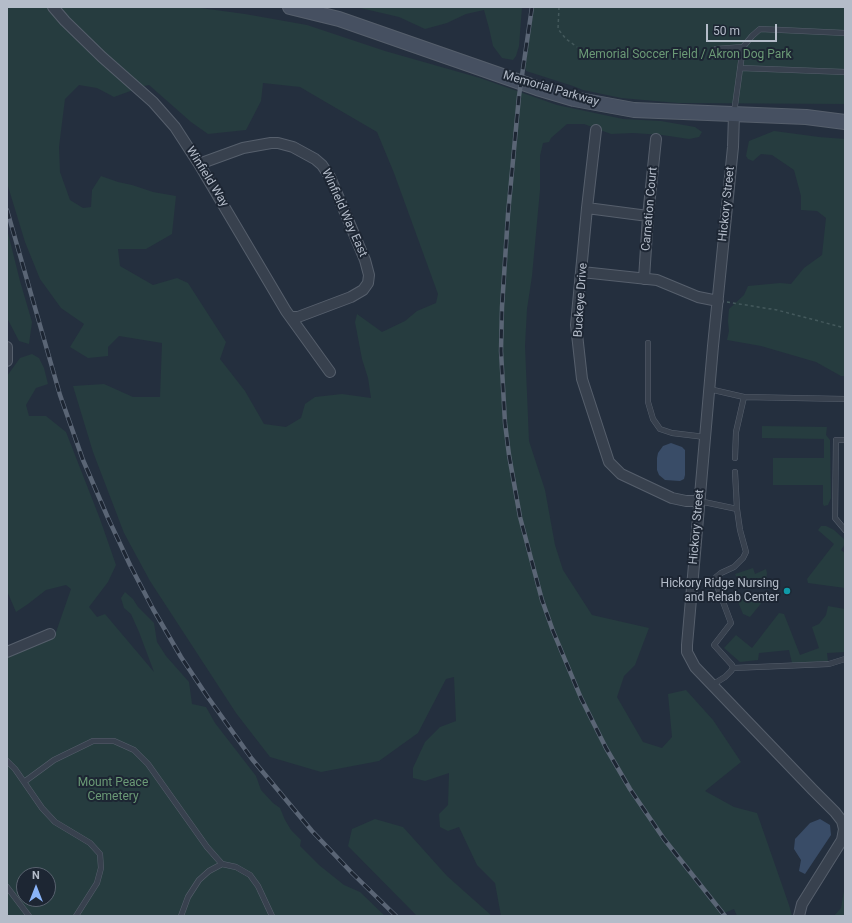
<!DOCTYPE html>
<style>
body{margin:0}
#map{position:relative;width:852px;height:923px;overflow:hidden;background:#242f3e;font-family:Roboto,sans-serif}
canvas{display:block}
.frame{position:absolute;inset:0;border:8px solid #b4bcc9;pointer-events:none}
.north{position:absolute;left:16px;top:867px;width:40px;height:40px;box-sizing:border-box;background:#1d2633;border:1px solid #59626f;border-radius:50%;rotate:0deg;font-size:11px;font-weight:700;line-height:16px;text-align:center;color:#b4bcc9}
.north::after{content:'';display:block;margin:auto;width:14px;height:18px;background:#8ab4f8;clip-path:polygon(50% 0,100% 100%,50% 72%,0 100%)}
.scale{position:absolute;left:706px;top:24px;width:71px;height:18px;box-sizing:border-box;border:2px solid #b4bcc9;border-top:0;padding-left:5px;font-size:12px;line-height:14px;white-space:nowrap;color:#b4bcc9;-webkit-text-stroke:3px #1d2633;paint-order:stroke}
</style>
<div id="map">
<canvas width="852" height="923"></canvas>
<div class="frame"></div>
<div class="north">N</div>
<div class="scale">50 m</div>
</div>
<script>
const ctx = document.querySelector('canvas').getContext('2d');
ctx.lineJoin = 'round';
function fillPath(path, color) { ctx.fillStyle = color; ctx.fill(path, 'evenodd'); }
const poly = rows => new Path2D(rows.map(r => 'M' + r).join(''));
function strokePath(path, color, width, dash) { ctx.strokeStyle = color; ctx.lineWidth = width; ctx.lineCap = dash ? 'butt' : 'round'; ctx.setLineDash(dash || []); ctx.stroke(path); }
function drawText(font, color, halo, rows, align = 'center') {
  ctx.font = font + ' Roboto,sans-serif'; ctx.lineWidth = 4; ctx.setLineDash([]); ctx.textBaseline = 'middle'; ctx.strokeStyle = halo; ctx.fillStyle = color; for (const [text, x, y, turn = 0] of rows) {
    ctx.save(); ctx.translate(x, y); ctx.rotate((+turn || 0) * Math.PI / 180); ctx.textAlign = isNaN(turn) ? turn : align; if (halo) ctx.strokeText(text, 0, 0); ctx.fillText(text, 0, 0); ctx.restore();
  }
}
fillPath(poly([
 [7,7,193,7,245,14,307,25,385,51,480,78,557,105,623,119,661,121,695,127,702,132,699,137,689,139,662,135,633,133,611,134,584,124,567,124,551,138,549,142,543,143,540,156,540,190,532,276,527,309,525,346,529,441,545,490,555,545,563,570,592,615,649,628,635,665,624,676,617,697,643,742,662,748,672,737,668,694,686,690,713,720,741,762,705,791,734,807,757,813,789,905,792,916,737,916,734,909,717,916,501,916,495,883,477,865,459,827,448,831,440,827,439,814,448,805,449,773,425,781,413,778,413,768,425,742,440,727,456,721,454,677,446,679,418,733,379,761,321,772,270,757,236,713,150,581,124,533,93,452,73,386,104,384,133,397,160,397,162,343,119,336,108,347,108,356,88,358,70,347,84,324,61,308,40,279,25,242,7,183],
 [263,83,300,87,377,132,394,173,438,294,436,303,417,311,405,321,382,332,357,314,355,322,362,359,368,378,371,398,342,394,315,397,305,404,301,418,286,427,264,424,245,391,220,359,226,342,188,283,177,278,153,285,120,266,118,249,146,249,172,234,176,196,153,192,132,185,118,182,101,176,92,190,91,207,83,208,70,200,60,172,59,147,65,99,79,85,97,88,114,97,144,86,149,85,191,122,208,134,246,130,261,101],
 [356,7,522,7,519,46,516,56,513,60,502,58,493,46,489,28,484,10,466,14,447,23,425,29,399,17],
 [534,7,845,7,845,104,678,103,621,98,583,90,573,86,526,71,525,66],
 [774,131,819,137,845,139,845,376,841,376,816,362,761,346,727,340,729,331,728,321,729,309,744,295,748,286,780,283,791,284,804,268,822,255,826,218,817,211,801,210,801,196,794,170,772,155,761,154,753,161,748,159,746,156,749,141],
 [7,229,20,281,32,322,29,344,19,341,7,318],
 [32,354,39,358,44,368,48,384,36,388,26,405,29,416,46,416,66,432,100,519,116,565,108,582,89,607,97,617,105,614,154,672,139,632,131,614,124,608,121,598,125,592,133,599,138,607,154,623,157,642,166,656,189,682,192,704,206,707,215,723,256,776,261,790,273,803,280,808,285,820,291,830,301,840,300,846,319,865,344,885,360,892,385,916,7,916,7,654,55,635,71,589,66,585,46,590,28,604,16,612,7,591,7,376,20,358],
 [24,875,48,875,48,899,24,899],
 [762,426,827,427,826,435,830,440,831,498,828,505,824,506,823,504,823,485,773,485,773,458,824,458,824,439,762,438],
 [821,526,826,526,834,530,845,540,845,544,841,550,845,553,845,588,808,583,807,579,834,544,819,531,818,530],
 [753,568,755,574,766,569,767,573,766,581,755,579,755,581,737,578,735,574],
 [754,594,764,594,763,601,750,617,743,614,736,597,754,599],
 [828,606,845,609,845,652,827,653,828,661,792,663,789,650,759,653,758,660,740,662,724,648,736,635,752,648,779,613,784,614,800,655,819,648,812,627,819,624,826,615],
 [375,819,403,827,447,876,492,916,417,916,348,846,352,829],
 [845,885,845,916,834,916,841,908]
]), '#263c3f');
fillPath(poly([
 [671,443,682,447,685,450,685,475,684,479,680,481,665,480,659,475,657,470,657,458,658,453,663,446],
 [820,819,830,825,831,835,805,874,799,871,801,860,794,849,795,839,810,823]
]), '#394c67');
const service = poly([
 [716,49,743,47],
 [740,68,845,72],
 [734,113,743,47,752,36,760,29,845,33],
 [648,343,648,402,653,419,660,429,672,433,705,437],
 [709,389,744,397,736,432,735,458],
 [744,397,845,399],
 [845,440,836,440,835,518,845,530],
 [735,472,737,509],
 [699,501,737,509,740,530,746,552,743,558,734,567,721,573,716,577,716,583,731,623,714,645,732,665,733,668,731,671,725,677,712,685],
 [733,668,829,664,845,659],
 [7,761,15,769,42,808,55,822,90,843,100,854,101,868,97,883,76,916],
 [24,782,54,760,93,741,114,741,134,750,148,764,207,847,222,864],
 [7,887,29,916],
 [181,916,188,897,199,880,209,871,222,864,236,867,250,875,258,886,272,916]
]);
const minor = poly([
 [53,7,65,21,102,57,153,102,175,127,199,164,286,311,330,372],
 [734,114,733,147,713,346,687,645,687,652,695,667,813,790,835,812,842,821,844,829,842,840,802,904,799,916],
 [596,130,587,208,576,325,582,379,609,462,621,474,672,498,686,501,699,501],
 [199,164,243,148,271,143,278,143,293,147,315,159,322,165,330,177,365,260,369,275,368,283,363,290,351,297,298,317,291,317],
 [587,208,648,216],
 [582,272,657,280,698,297,718,301],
 [644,279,648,216,656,139],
 [7,347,7,361],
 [7,652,50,634]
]);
const secondary = poly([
 [290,7,339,19,537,88,574,99,634,110,806,117,845,122]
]);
strokePath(service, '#565f6c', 6);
strokePath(minor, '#565f6c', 12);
strokePath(secondary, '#565f6c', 16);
strokePath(poly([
 [559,7,558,29,566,39,577,47],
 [727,302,777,310,845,328]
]), '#44595c', 1.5, [3, 3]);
strokePath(service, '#38414e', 5);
strokePath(minor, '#38414e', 10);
strokePath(secondary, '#465061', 14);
const rail = poly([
 [532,7,519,96,508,214,502,307,501,351,505,423,509,455,520,517,542,600,553,631,581,698,606,748,630,789,664,839,725,916],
 [7,210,60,395,83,460,108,518,130,565,153,609,181,657,207,696,252,759,312,831,352,873,396,916]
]);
strokePath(rail, '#5a6575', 4.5);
strokePath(rail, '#1d2633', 3, [9]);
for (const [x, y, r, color] of [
 [787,591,4,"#0f9aa8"]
]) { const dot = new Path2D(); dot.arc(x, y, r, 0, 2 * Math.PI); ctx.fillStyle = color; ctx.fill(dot); strokePath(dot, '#1d2633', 1.5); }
drawText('12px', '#6b9a76', '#1d2633', [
 ["Memorial Soccer Field / Akron Dog Park",685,55],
 ["Mount Peace",113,783],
 ["Cemetery",113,797]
]);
drawText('12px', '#b4bcc9', '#1d2633', [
 ["Memorial Parkway",551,89,16],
 ["Winfield Way",207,177,58],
 ["Hickory Street",727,204,-84],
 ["Carnation Court",650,209,-85],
 ["Winfield Way East",344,213,66],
 ["Buckeye Drive",581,300,-86],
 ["Hickory Street",697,527,-85]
]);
drawText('12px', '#b4bcc9', '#1d2633', [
 ["Hickory Ridge Nursing",779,584],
 ["and Rehab Center",779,598]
], 'right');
</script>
